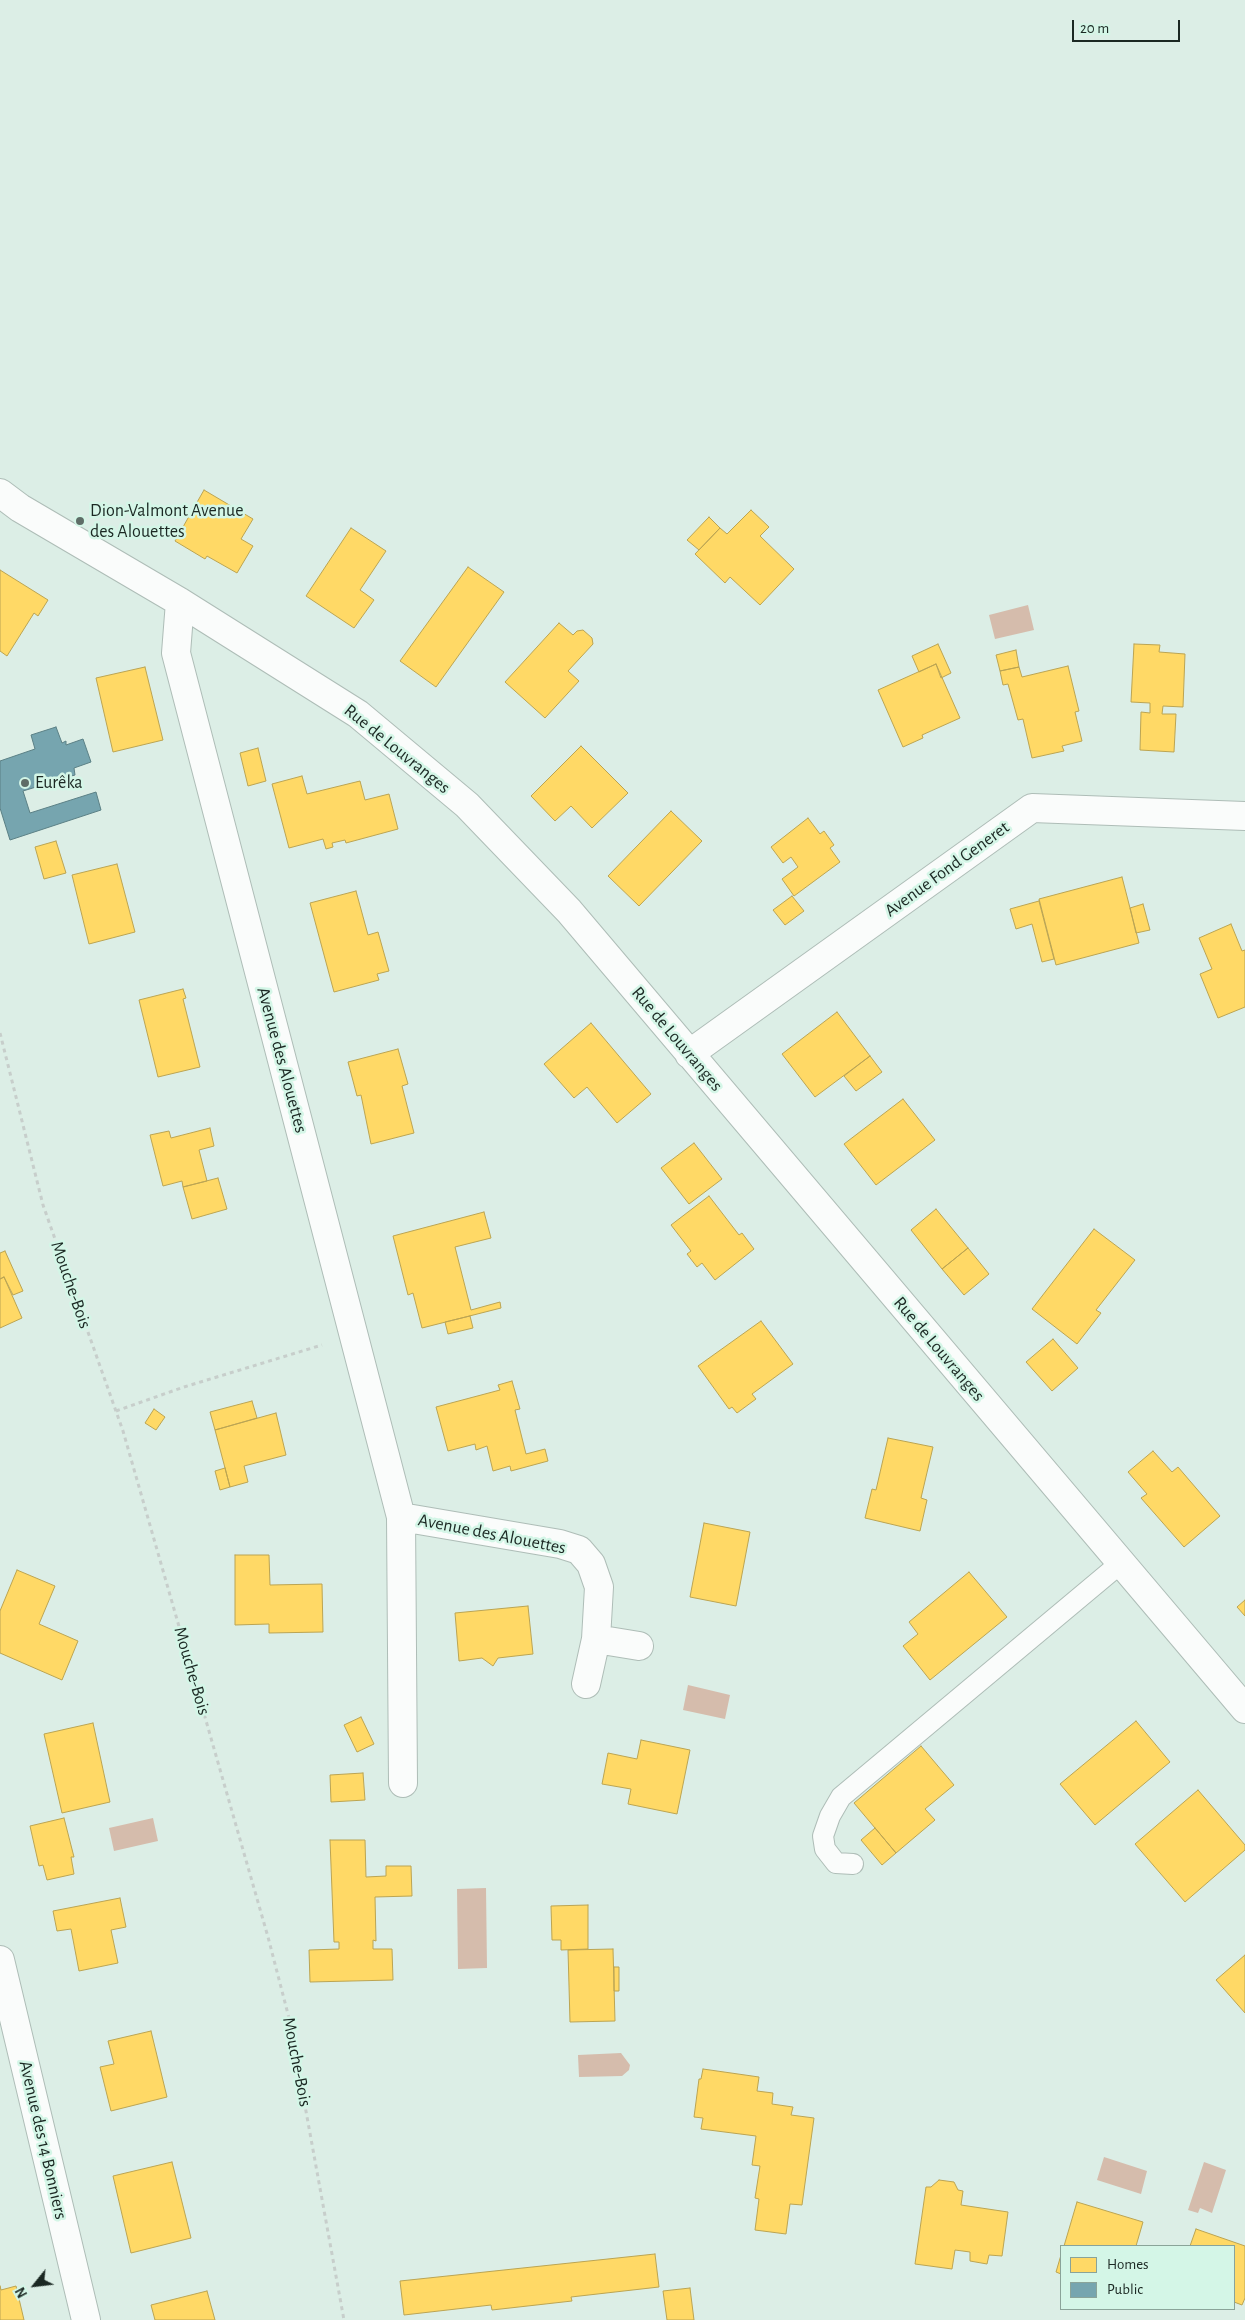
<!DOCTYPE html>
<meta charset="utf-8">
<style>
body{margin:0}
#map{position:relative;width:1245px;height:2320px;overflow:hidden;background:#dceee6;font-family:"Alegreya Sans",sans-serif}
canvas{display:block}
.legend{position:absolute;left:1060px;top:2245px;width:175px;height:65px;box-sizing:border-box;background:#d4f6e7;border:1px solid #8aa499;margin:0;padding:6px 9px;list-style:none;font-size:15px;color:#1b2823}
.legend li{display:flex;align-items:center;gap:10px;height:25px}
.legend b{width:25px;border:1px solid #8aa499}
.north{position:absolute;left:10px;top:2260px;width:50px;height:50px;-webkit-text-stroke:4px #d4f6e7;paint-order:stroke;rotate:241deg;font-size:14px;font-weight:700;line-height:20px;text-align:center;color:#1b2823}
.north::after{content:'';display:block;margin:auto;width:18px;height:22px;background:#1b2823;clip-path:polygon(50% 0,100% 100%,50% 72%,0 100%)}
.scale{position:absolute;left:1072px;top:20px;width:108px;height:22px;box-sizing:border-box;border:2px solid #1b2823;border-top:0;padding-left:6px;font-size:15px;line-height:18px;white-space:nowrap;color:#1b2823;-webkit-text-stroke:4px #d4f6e7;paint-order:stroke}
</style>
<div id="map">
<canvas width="1245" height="2320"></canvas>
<ul class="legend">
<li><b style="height:14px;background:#ffd966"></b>Homes</li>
<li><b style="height:14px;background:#76a5af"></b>Public</li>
</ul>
<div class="north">N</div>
<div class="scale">20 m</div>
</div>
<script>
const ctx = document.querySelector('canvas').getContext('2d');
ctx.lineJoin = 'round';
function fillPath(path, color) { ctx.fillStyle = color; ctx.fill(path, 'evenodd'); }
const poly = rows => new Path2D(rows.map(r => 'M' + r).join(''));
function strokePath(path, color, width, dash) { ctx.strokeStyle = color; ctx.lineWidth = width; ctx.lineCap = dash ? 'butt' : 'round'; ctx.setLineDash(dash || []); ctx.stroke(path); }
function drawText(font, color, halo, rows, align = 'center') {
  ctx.font = font + ' "Alegreya Sans",sans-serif'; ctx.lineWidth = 5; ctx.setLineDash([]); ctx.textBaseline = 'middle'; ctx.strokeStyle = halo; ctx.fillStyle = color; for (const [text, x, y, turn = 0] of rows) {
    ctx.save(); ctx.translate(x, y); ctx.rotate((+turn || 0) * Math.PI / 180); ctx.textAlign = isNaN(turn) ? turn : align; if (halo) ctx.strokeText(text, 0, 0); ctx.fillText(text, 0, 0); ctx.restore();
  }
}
fillPath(poly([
 [1028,605,1034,630,995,639,989,615],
 [688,1685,730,1695,725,1719,683,1710],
 [153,1818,158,1841,114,1851,109,1828],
 [486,1888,487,1968,458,1969,457,1889],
 [621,2053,630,2065,629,2070,622,2076,579,2077,578,2055],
 [1104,2157,1147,2171,1141,2194,1097,2180],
 [1204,2162,1226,2170,1212,2213,1200,2208,1198,2213,1188,2210]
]), '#d5bcac');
const homes = poly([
 [204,490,253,519,241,539,253,546,237,573,207,556,205,559,175,541,204,490],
 [751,510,769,527,760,536,794,569,760,605,730,577,725,583,695,554,720,528,727,534,751,510],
 [709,517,720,528,699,550,687,540,709,517],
 [351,528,386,551,360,590,374,600,354,628,306,596,351,528],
 [468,567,504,592,436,687,400,661,468,567],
 [0,570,48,600,38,616,34,613,7,656,0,651,0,570],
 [559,623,573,635,577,631,583,630,592,638,593,644,568,671,579,681,545,718,505,682,559,623],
 [938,644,951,673,941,678,936,664,919,672,912,656,938,644],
 [1134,644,1160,645,1159,652,1185,654,1183,707,1163,706,1162,714,1176,714,1174,752,1140,750,1141,712,1150,713,1150,703,1131,702,1134,644],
 [1016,650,1019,667,1000,671,996,655,1016,650],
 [936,664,960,718,922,735,923,738,903,747,878,690,936,664],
 [1068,666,1079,711,1075,712,1082,741,1062,746,1064,751,1032,758,1023,719,1018,720,1008,684,1003,685,1000,671,1019,667,1022,677,1068,666],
 [145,667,163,740,113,752,96,678,145,667],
 [581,746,628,793,592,828,571,806,555,821,531,796,581,746],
 [258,748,266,781,248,786,240,753,258,748],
 [302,776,307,794,360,781,365,800,389,794,398,829,346,843,345,840,332,843,333,847,326,849,323,839,289,848,272,784,302,776],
 [671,811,702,841,639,906,608,876,671,811],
 [808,818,820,834,824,831,834,845,830,848,840,862,794,896,782,879,798,867,791,857,783,863,771,847,808,818],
 [56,841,66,873,44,879,35,847,56,841],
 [117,864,135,932,89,944,72,875,117,864],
 [1122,877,1139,943,1056,965,1039,899,1122,877],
 [356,891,368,935,378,932,389,971,377,974,379,980,334,992,310,903,356,891],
 [792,896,804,911,785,925,773,910,792,896],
 [1039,901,1054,959,1042,962,1032,924,1016,929,1010,909,1039,901],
 [1143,904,1150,930,1136,933,1130,908,1143,904],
 [1231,924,1242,951,1245,950,1245,1007,1218,1018,1200,974,1212,969,1199,938,1231,924],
 [183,989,186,998,183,999,200,1067,158,1077,139,1000,183,989],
 [837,1012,870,1056,815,1097,782,1054,837,1012],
 [591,1023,651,1094,617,1123,587,1087,574,1098,544,1064,591,1023],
 [398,1049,408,1084,402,1086,414,1133,371,1144,361,1095,357,1096,348,1062,398,1049],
 [870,1056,882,1072,856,1091,844,1076,870,1056],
 [903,1099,935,1140,876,1185,844,1144,903,1099],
 [210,1128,214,1146,199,1150,207,1181,183,1187,182,1181,163,1186,150,1135,169,1131,171,1138,210,1128],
 [694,1143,722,1179,689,1204,661,1168,694,1143],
 [218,1178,227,1209,192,1219,183,1187,218,1178],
 [709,1196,739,1235,742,1233,754,1249,715,1280,702,1263,697,1267,687,1254,691,1251,671,1225,709,1196],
 [936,1209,968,1248,942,1269,911,1230,936,1209],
 [484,1212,491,1238,455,1247,471,1310,500,1302,501,1308,422,1328,413,1293,408,1295,393,1236,484,1212],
 [1094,1229,1135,1260,1096,1310,1101,1313,1077,1344,1032,1309,1094,1229],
 [968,1248,989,1274,964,1295,942,1269,968,1248],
 [5,1251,23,1291,13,1295,4,1277,0,1279,0,1253,5,1251],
 [4,1277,22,1318,0,1328,0,1279,4,1277],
 [470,1316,473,1328,448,1334,445,1322,470,1316],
 [761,1321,793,1364,752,1394,756,1399,737,1413,732,1407,729,1409,698,1366,761,1321],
 [1053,1339,1078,1368,1052,1391,1026,1362,1053,1339],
 [512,1381,520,1409,515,1410,526,1454,545,1449,548,1461,511,1471,510,1466,493,1471,487,1446,476,1450,475,1444,448,1451,436,1407,500,1390,498,1385,512,1381],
 [252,1401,257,1418,215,1430,210,1412,252,1401],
 [154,1409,165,1417,156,1430,145,1423,154,1409],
 [276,1413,286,1455,244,1466,248,1482,230,1487,215,1430,276,1413],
 [888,1438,933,1447,921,1498,927,1500,920,1531,865,1518,872,1489,876,1490,888,1438],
 [1153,1451,1172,1472,1178,1467,1220,1516,1184,1547,1141,1498,1147,1494,1128,1472,1153,1451],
 [225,1468,230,1487,220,1490,215,1471,225,1468],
 [704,1523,750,1532,736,1606,690,1597,704,1523],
 [235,1555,269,1555,270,1585,322,1584,323,1632,269,1633,269,1624,235,1625,235,1555],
 [17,1570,55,1586,39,1624,78,1641,62,1680,0,1653,0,1611,17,1570],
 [969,1572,1007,1617,930,1680,903,1646,918,1634,909,1622,969,1572],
 [1245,1600,1245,1616,1237,1607,1245,1600],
 [528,1606,533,1654,498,1658,493,1666,482,1658,459,1661,455,1613,528,1606],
 [361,1717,374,1744,357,1752,344,1725,361,1717],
 [1136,1721,1170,1762,1095,1825,1060,1784,1136,1721],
 [93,1723,110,1802,62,1813,44,1734,93,1723],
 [641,1740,690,1750,677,1814,628,1804,631,1789,602,1784,608,1753,637,1759,641,1740],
 [921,1746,954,1785,925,1809,935,1820,896,1853,854,1803,921,1746],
 [363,1773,365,1800,331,1802,330,1775,363,1773],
 [1198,1790,1245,1845,1245,1850,1185,1902,1135,1844,1198,1790],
 [64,1818,74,1857,71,1857,74,1874,47,1880,43,1865,39,1866,30,1826,64,1818],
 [875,1828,896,1853,882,1865,861,1840,875,1828],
 [330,1840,365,1840,366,1877,386,1876,386,1866,411,1866,412,1896,375,1897,376,1941,373,1940,373,1949,392,1949,393,1980,310,1982,309,1950,339,1949,339,1942,334,1942,330,1840],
 [120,1898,126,1927,111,1930,118,1963,79,1971,71,1929,57,1931,53,1911,120,1898],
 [588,1905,588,1949,561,1950,561,1940,552,1940,551,1906,588,1905],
 [613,1949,615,2021,570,2022,568,1950,613,1949],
 [1245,1955,1245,2013,1216,1980,1245,1955],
 [614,1967,619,1967,619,1991,614,1991,614,1967],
 [151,2031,167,2097,111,2111,100,2067,114,2064,108,2041,151,2031],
 [703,2069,759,2077,757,2091,773,2093,772,2104,793,2107,791,2115,814,2118,802,2205,790,2204,786,2234,755,2230,759,2199,755,2198,760,2166,752,2165,756,2136,701,2129,703,2118,694,2117,699,2079,701,2079,703,2069],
 [172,2162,191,2238,131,2253,113,2176,172,2162],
 [939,2180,954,2182,958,2190,963,2191,961,2205,1008,2212,1002,2256,989,2255,987,2264,970,2261,970,2252,955,2250,952,2269,915,2264,926,2187,931,2187,939,2180],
 [1077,2202,1143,2222,1136,2246,1064,2246,1077,2202],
 [1196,2229,1245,2246,1245,2298,1242,2305,1234,2302,1234,2246,1190,2246,1196,2229],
 [655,2254,659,2287,571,2297,572,2301,492,2310,491,2305,404,2315,400,2281,655,2254],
 [1061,2255,1061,2274,1056,2272,1061,2255],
 [0,2286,1,2290,16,2286,24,2320,0,2320,0,2286],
 [690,2288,694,2320,667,2320,663,2291,690,2288],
 [207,2291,215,2320,155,2320,151,2305,207,2291]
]);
fillPath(homes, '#ffd966');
strokePath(homes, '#bba452', 1);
const public = poly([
 [56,727,62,743,66,741,66,745,83,739,91,762,74,768,75,775,23,791,30,813,96,792,101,810,10,840,0,808,0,761,35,749,31,735,56,727]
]);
fillPath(public, '#76a5af');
strokePath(public, '#5b8085', 1);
const lane = poly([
 [853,1864,836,1863,825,1849,823,1836,830,1816,841,1797,1122,1562]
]);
const street = poly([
 [0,493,20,508,180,602,358,714,467,805,569,911,1245,1709],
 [180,602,176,653,401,1517,403,1783],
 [689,1054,1032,808,1245,816],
 [401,1517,560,1544,579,1550,591,1564,599,1587,596,1639,586,1684],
 [596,1639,639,1646],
 [0,1960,86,2320]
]);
strokePath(lane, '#aebdb7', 22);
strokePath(street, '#aebdb7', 30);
strokePath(poly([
 [0,1033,43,1205,123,1431,268,1937,289,2018,344,2320],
 [116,1411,184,1387,322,1345]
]), '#c7cecb', 3, [4, 4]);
strokePath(lane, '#fafcfb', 20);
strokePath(street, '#fafcfb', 28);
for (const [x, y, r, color] of [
 [80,521,5,"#5f6d67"],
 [25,783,5,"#5f6d67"]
]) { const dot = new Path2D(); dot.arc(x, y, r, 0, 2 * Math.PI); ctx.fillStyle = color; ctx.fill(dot); strokePath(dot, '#d4f6e7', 2); }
drawText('18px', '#1b2823', '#d4f6e7', [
 ["Dion-Valmont Avenue",90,511],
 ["des Alouettes",90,532],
 ["Eurêka",35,783]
], 'left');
drawText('18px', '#1b2823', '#d4f6e7', [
 ["Rue de Louvranges",397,749,39],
 ["Avenue Fond Generet",947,869,-36],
 ["Rue de Louvranges",677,1039,50],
 ["Avenue des Alouettes",282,1060,75],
 ["Mouche-Bois",71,1285,71],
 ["Rue de Louvranges",939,1349,50],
 ["Avenue des Alouettes",492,1534,11],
 ["Mouche-Bois",192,1671,74],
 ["Mouche-Bois",297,2062,79],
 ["Avenue des 14 Bonniers",43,2140,77]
]);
</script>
